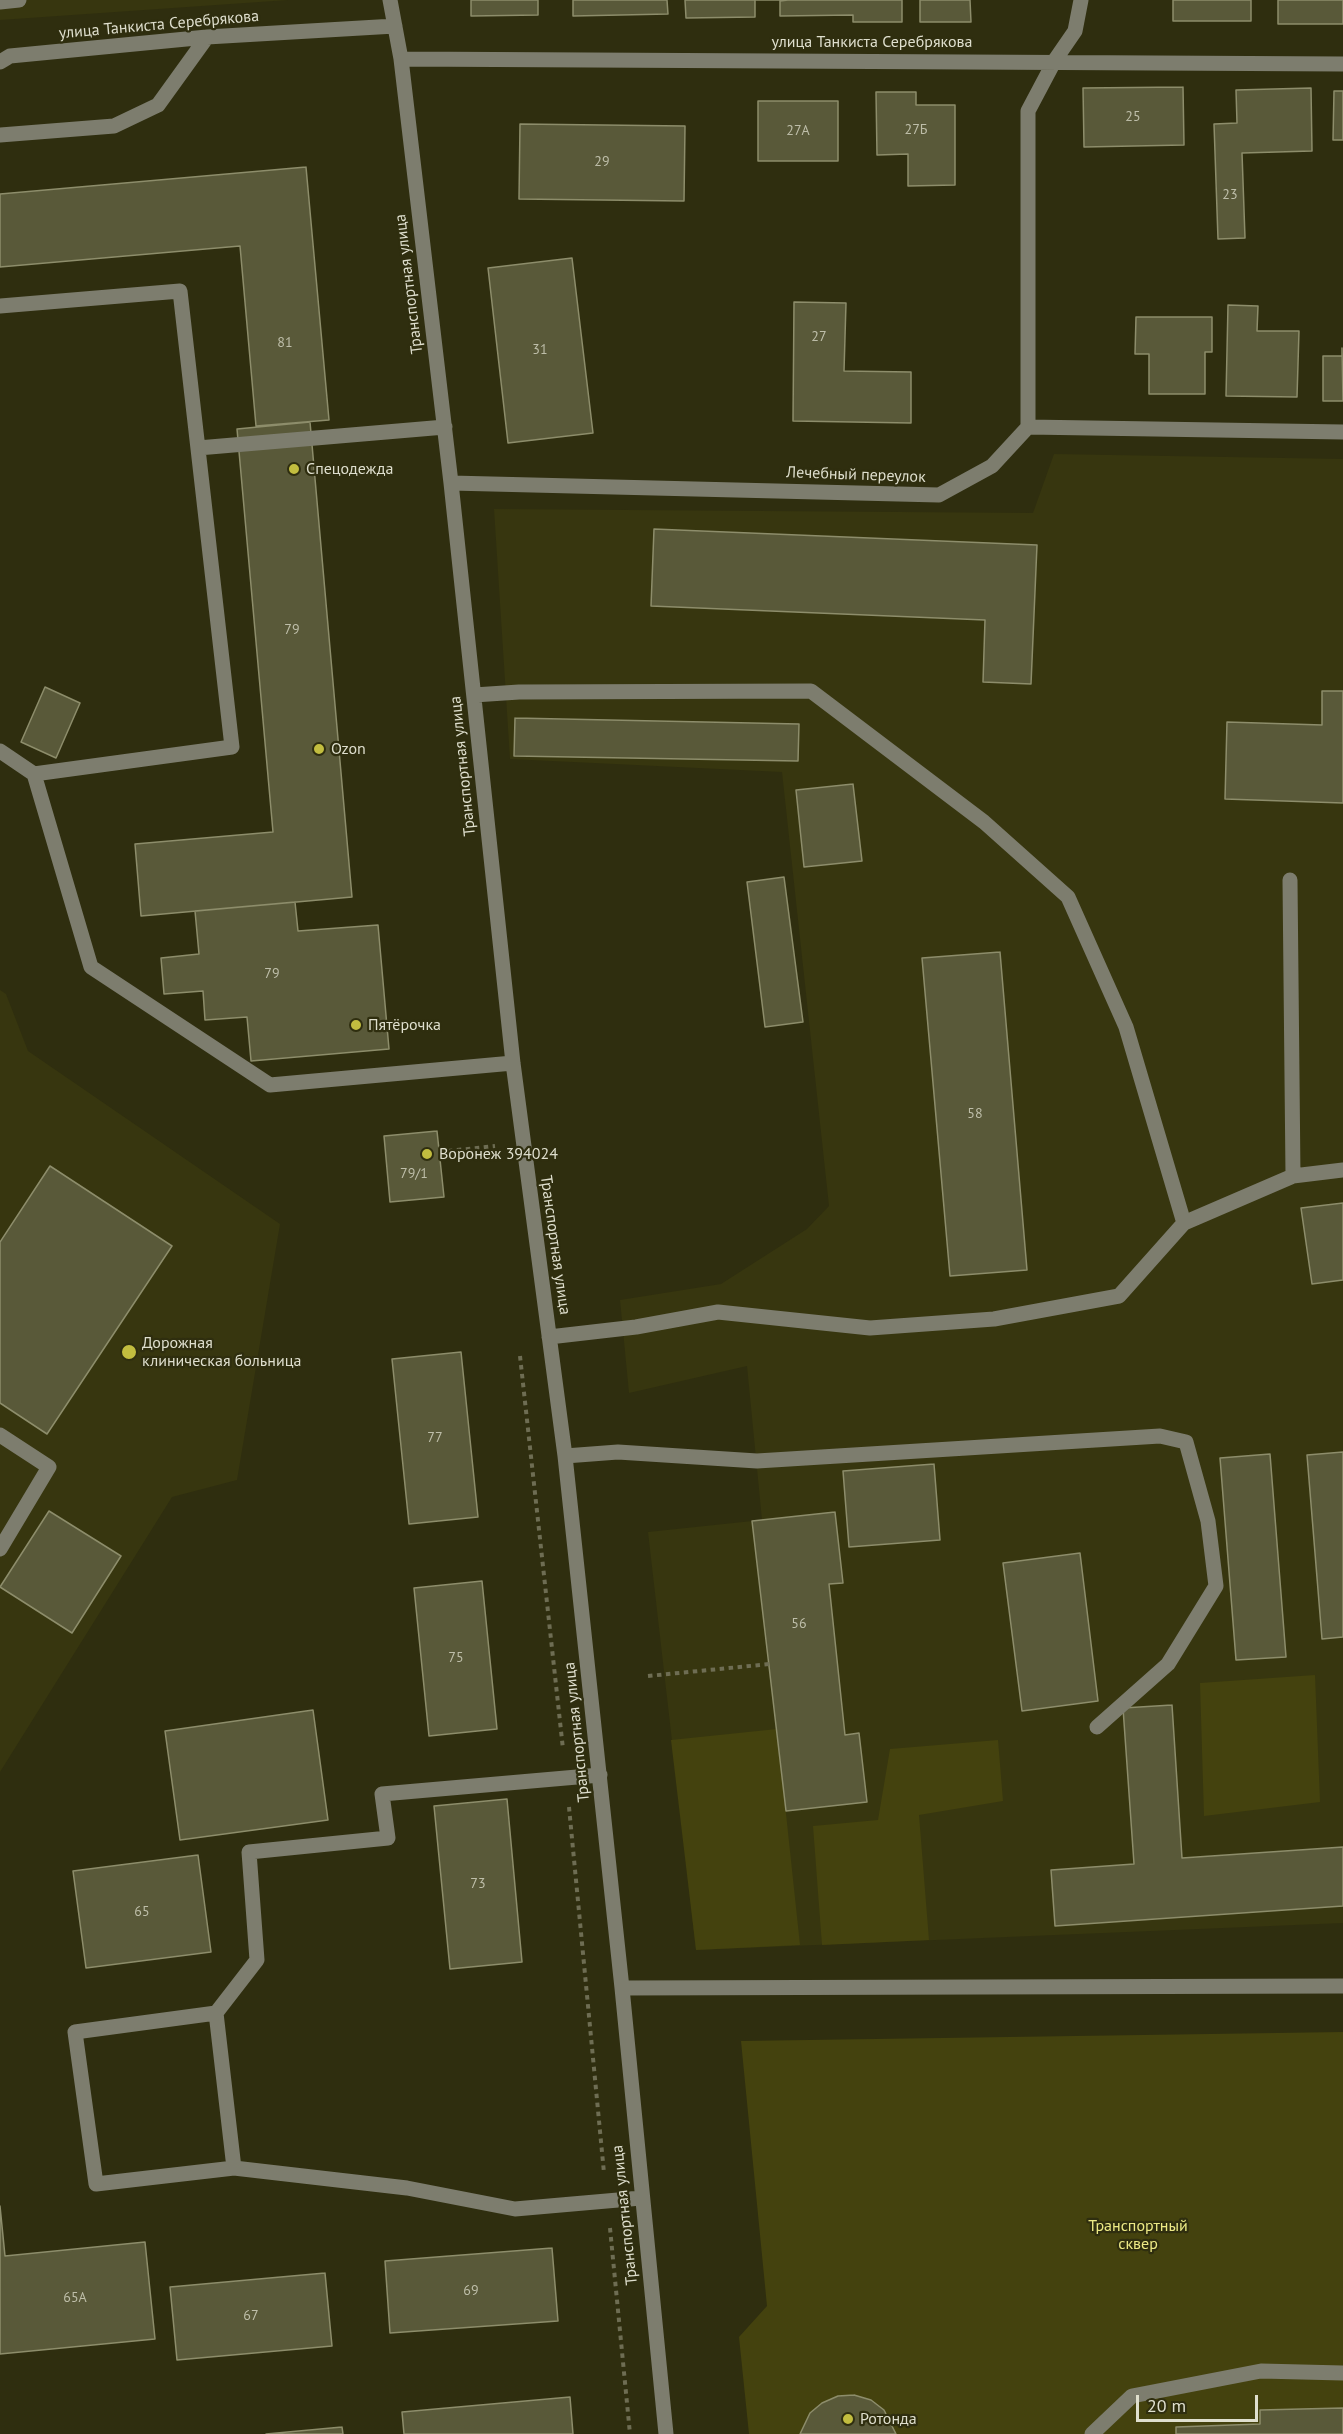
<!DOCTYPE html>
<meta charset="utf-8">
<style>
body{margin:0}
#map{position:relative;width:1343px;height:2434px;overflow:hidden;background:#2f2e0f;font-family:"PT Sans",sans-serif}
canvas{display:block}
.scale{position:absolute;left:1136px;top:2395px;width:122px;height:27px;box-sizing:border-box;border:3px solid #dfdfce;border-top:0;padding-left:8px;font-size:18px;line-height:21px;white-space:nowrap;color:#dfdfce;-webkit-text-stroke:4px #2f2e0f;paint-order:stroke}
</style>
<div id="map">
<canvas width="1343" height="2434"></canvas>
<div class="scale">20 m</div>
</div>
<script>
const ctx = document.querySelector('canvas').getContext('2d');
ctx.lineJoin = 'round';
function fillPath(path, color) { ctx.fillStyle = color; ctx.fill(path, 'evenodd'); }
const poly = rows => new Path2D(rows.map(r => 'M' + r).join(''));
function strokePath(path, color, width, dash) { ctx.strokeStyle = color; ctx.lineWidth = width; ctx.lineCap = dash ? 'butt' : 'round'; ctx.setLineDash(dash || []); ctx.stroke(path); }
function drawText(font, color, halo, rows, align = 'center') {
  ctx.font = font + ' "PT Sans",sans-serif'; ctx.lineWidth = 4.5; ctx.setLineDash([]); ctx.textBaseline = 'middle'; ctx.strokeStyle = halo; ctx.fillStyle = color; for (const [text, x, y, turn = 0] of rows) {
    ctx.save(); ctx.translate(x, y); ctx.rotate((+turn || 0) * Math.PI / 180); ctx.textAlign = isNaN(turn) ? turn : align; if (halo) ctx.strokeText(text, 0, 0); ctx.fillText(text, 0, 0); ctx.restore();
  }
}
fillPath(poly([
 [0,0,288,0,0,20],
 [1054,454,1343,459,1343,1923,696,1950,648,1532,762,1520,747,1366,629,1393,620,1300,721,1284,807,1229,829,1206,782,772,510,759,494,509,1033,513],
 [0,990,6,994,28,1051,280,1224,237,1480,172,1497,0,1772]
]), '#37360f');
fillPath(poly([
 [1315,1675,1320,1802,1204,1816,1200,1683],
 [777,1729,800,1945,696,1950,671,1740],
 [998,1740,1003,1801,919,1815,929,1940,822,1945,813,1826,878,1820,890,1749],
 [1343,2032,1343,2434,749,2434,739,2337,767,2306,741,2041]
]), '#44420e');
const building = poly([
 [471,0,538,0,538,15,471,16,471,0],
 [573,0,667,0,668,14,573,16,573,0],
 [685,0,782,0,755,0,755,17,686,18,685,0],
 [788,0,902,0,902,22,853,22,853,15,780,16,780,1,788,0],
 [920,0,970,0,971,22,920,22,920,0],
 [1173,0,1251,0,1251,21,1173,21,1173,0],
 [1278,0,1343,0,1343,24,1278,24,1278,0],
 [1183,87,1184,145,1084,147,1083,88,1183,87],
 [1311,88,1312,151,1242,153,1245,238,1218,239,1214,124,1237,123,1236,90,1311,88],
 [1334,91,1343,91,1343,140,1333,140,1334,91],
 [876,92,916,92,916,105,955,105,955,185,908,186,908,154,877,155,876,92],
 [758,101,838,101,838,161,758,161,758,101],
 [520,124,685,126,684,201,519,199,520,124],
 [306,167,329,420,256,426,240,246,0,267,0,194,306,167],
 [572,258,593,433,508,443,488,268,572,258],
 [794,302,846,303,844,371,911,372,911,423,793,421,794,302],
 [1228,305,1258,306,1257,331,1299,331,1297,397,1226,396,1228,305],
 [1136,317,1212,317,1212,352,1205,352,1205,394,1149,394,1149,354,1135,354,1136,317],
 [1342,348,1343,401,1323,401,1323,356,1342,356,1342,348],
 [310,422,352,897,141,916,135,844,273,832,237,429,310,422],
 [654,529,1037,545,1031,684,983,682,985,620,651,606,654,529],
 [45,687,80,703,56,758,21,742,45,687],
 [1322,691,1343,691,1343,803,1225,799,1227,722,1322,725,1322,691],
 [515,718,799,724,798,761,514,756,515,718],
 [853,784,862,861,804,867,796,790,853,784],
 [784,877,803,1022,765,1027,747,882,784,877],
 [295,902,298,931,378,925,389,1049,251,1061,247,1017,205,1020,203,991,164,994,161,958,199,954,195,911,295,902],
 [1000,952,1027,1270,950,1276,922,958,1000,952],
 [437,1131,444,1197,390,1202,384,1136,437,1131],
 [50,1166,172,1246,47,1434,0,1403,0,1242,50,1166],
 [1343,1203,1343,1280,1312,1284,1301,1208,1343,1203],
 [461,1352,478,1517,409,1524,392,1359,461,1352],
 [1343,1452,1343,1637,1322,1639,1307,1455,1343,1452],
 [1270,1454,1286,1657,1236,1660,1220,1458,1270,1454],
 [934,1464,940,1540,849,1547,843,1471,934,1464],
 [49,1511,121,1556,72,1633,0,1587,49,1511],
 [835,1512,843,1583,829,1584,845,1735,859,1733,867,1802,786,1811,752,1521,835,1512],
 [1080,1553,1098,1701,1022,1711,1003,1563,1080,1553],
 [482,1581,497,1729,429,1736,414,1588,482,1581],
 [1172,1705,1182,1858,1343,1847,1343,1906,1055,1926,1051,1870,1134,1864,1123,1708,1172,1705],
 [313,1710,328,1820,180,1840,165,1731,313,1710],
 [507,1799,522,1962,450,1969,434,1806,507,1799],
 [198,1855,211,1952,86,1968,73,1871,198,1855],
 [0,2206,5,2256,145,2242,155,2339,0,2354,0,2206],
 [552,2248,558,2321,390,2333,385,2261,552,2248],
 [325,2273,332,2346,177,2360,170,2287,325,2273],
 [854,2395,871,2400,884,2410,896,2434,800,2434,810,2413,822,2403,838,2396,854,2395],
 [570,2397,573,2434,404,2434,402,2412,570,2397],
 [1343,2408,1343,2434,1176,2434,1176,2427,1260,2424,1260,2410,1343,2408],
 [342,2427,343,2434,266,2434,342,2427]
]);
fillPath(building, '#595939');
strokePath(building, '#8d8d6b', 1.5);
strokePath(poly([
 [439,1152,495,1146],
 [520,1356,563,1749],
 [648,1676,770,1664],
 [569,1807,604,2173],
 [610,2228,630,2434]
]), '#6e6d53', 4, [4.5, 4.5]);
strokePath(poly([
 [390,0,401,59,451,483,513,1063,565,1456,622,1988,666,2434],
 [0,2,19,0],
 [401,59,1343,64],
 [0,62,10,56,207,37,395,26],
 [0,135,114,126,158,105,207,37],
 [0,306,180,291,232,747,34,774,0,751],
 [1028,427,1028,111,1055,60,1075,31,1081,0],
 [198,448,445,427],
 [451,483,939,495,992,466,1028,427,1343,432],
 [474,695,519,692,811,691,984,822,1068,897,1126,1027,1184,1223,1119,1296,994,1319,870,1328,718,1312,636,1327,549,1337],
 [34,774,91,967,270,1085,513,1063],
 [1290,880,1293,1176],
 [1184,1223,1293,1176,1343,1170],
 [0,1435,49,1467,0,1549],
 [565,1456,618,1452,757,1461,1160,1436,1186,1442,1208,1521,1216,1586,1168,1664,1097,1727],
 [622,1988,1343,1986],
 [216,2013,257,1960,249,1852,388,1838,382,1794,600,1775],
 [234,2168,216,2013,75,2032,96,2184,234,2168,407,2188,515,2209,641,2198],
 [1092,2434,1132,2396,1261,2371,1343,2373]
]), '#7d7d6e', 15);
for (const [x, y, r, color] of [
 [294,469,6,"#c2bd3f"],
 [319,749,6,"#c2bd3f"],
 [356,1025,6,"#c2bd3f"],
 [427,1154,6,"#c2bd3f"],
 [129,1352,8,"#c2bd3f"],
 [848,2419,6,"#c2bd3f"]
]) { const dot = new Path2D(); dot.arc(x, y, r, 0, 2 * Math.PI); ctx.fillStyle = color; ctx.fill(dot); strokePath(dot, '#2f2e0f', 2); }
drawText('14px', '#bebea9', null, [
 ["25",1133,117],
 ["27Б",916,130],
 ["27А",798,131],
 ["29",602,162],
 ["23",1230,195],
 ["27",819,337],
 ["81",285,343],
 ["31",540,350],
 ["79",292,630],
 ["79",272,974],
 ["58",975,1114],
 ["79/1",414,1174],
 ["77",435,1438],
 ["56",799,1624],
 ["75",456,1658],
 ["73",478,1884],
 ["65",142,1912],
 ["69",471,2291],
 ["65А",75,2298],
 ["67",251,2316]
]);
drawText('16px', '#dfdfce', '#2f2e0f', [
 ["улица Танкиста Серебрякова",159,25,-5],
 ["улица Танкиста Серебрякова",872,42],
 ["Транспортная улица",409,284,-97],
 ["Лечебный переулок",856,475,2],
 ["Транспортная улица",463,766,-96],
 ["Транспортная улица",555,1245,82],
 ["Транспортная улица",577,1732,-96],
 ["Транспортная улица",625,2215,-96]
]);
drawText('16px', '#dfdfce', '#2f2e0f', [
 ["Спецодежда",306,469],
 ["Ozon",331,749],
 ["Пятёрочка",368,1025],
 ["Воронеж 394024",439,1154],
 ["Дорожная",142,1343],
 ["клиническая больница",142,1361],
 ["Ротонда",860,2419]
], 'left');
drawText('16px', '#ece985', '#2f2e0f', [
 ["Транспортный",1138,2226],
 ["сквер",1138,2244]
]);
</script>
